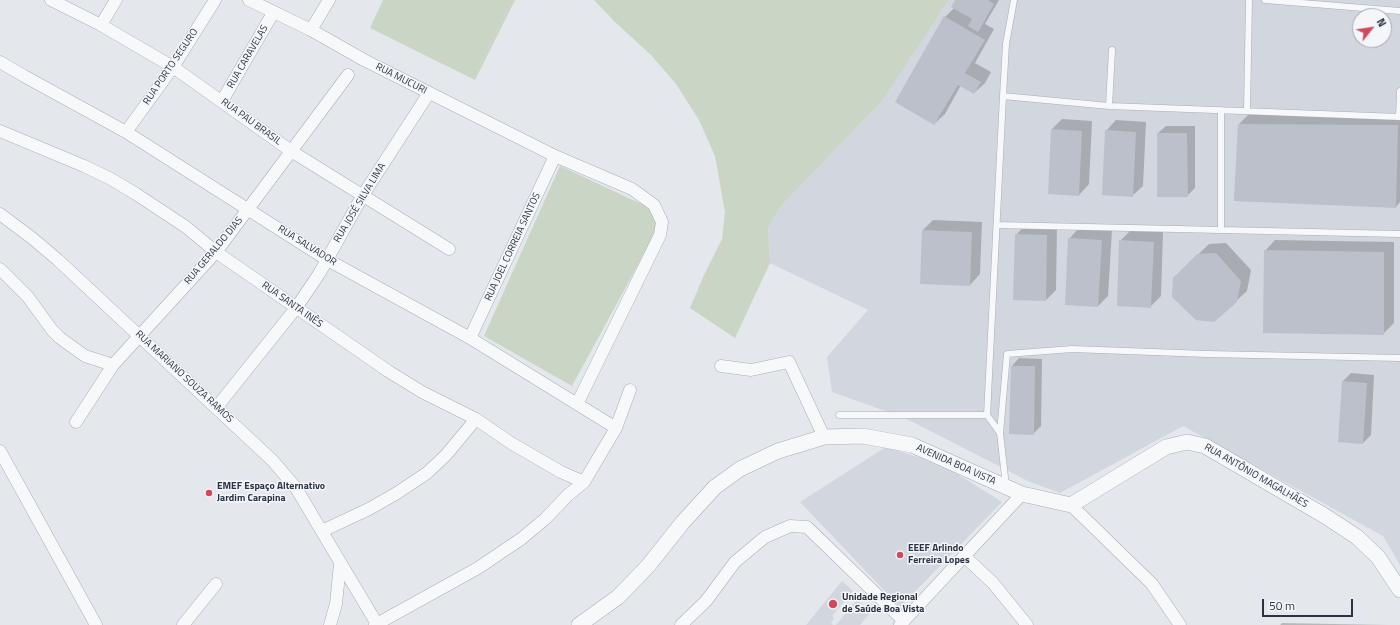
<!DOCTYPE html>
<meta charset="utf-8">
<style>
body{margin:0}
#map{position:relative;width:1400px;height:625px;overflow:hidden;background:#e4e7ec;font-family:"Titillium Web",sans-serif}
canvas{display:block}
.north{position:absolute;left:1352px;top:8px;width:40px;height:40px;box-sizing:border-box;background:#f4f6f9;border:1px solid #a4a8b1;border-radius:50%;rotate:60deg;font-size:11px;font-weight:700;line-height:16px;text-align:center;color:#2b3445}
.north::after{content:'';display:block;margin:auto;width:14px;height:18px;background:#d1495b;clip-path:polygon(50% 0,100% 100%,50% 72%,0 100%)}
.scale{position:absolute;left:1262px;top:599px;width:91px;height:18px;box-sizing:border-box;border:2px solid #2b3445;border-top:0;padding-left:5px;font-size:12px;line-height:14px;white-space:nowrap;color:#2b3445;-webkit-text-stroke:3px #f4f6f9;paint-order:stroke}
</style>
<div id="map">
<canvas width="1400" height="625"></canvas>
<div class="north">N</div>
<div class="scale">50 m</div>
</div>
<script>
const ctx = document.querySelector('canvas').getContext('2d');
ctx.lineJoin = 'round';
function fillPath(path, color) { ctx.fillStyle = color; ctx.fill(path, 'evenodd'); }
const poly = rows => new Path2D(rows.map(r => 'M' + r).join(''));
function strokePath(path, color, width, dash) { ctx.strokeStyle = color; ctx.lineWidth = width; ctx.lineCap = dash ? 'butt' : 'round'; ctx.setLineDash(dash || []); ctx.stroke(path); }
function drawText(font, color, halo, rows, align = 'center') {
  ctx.font = font + ' "Titillium Web",sans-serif'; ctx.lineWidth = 3; ctx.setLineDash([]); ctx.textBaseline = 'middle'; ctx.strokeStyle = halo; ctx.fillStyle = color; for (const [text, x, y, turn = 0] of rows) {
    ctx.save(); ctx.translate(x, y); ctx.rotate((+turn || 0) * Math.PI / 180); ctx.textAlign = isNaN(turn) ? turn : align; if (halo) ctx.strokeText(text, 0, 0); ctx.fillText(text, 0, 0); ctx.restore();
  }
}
fillPath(poly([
 [949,0,1400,0,1400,565,1383,536,1183,426,1060,493,1028,481,905,418,832,392,827,357,868,310,770,263,768,228,781,206,882,101],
 [1360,16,1384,16,1384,40,1360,40],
 [886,447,921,458,954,472,1002,502,900,607,800,502],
 [842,581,853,591,832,616,834,618,831,623,833,625,806,625],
 [857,600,862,604,860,606,865,610,866,608,871,612,860,625,836,625]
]), '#d2d6de');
fillPath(poly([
 [383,0,515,0,475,80,370,28],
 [594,0,949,0,882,101,781,206,768,228,770,263,735,338,690,308,704,275,722,239,725,212,715,156,699,120,676,84,651,55,615,22],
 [560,166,665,215,572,386,484,336]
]), '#c9d6c5');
fillPath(poly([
 [956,0,999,0,985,24,994,29,975,63,991,72,985,83,974,93,961,85,945,114,934,124,945,17,954,8],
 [1249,114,1400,115,1400,202,1396,207,1235,200,1239,124],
 [1062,119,1092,121,1089,184,1079,195,1052,129],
 [1116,120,1146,122,1143,186,1132,196,1106,131],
 [1166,126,1195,126,1195,188,1187,196,1158,133],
 [933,220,982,222,980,274,970,285,923,230],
 [1026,224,1057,225,1056,290,1046,300,1016,235],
 [1079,228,1112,230,1108,296,1098,306,1069,239],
 [1131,230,1163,232,1161,296,1150,307,1120,241],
 [1275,240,1394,242,1394,323,1383,334,1265,251],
 [1226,243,1251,270,1247,291,1236,301,1174,278,1209,244],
 [1019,358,1042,359,1041,426,1033,434,1012,366],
 [1351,373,1374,375,1371,435,1363,443,1343,381],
 [1282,623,1388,625,1280,625]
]), '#0003');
fillPath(poly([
 [955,0,988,0,994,4,978,32,968,26,972,19,951,7],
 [944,16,985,40,965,73,981,82,974,94,958,85,934,125,895,102],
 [1238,124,1398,125,1396,208,1234,201],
 [1051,129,1082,131,1079,196,1048,194],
 [1105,130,1136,132,1133,197,1102,195],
 [1157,133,1187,133,1188,197,1157,197],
 [922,230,972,232,970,286,920,284],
 [1015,234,1047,235,1046,301,1013,300],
 [1068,238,1102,240,1098,307,1065,305],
 [1119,240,1154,242,1151,308,1117,306],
 [1264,250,1384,252,1384,335,1263,333],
 [1216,253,1241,281,1237,302,1214,322,1196,320,1172,297,1173,278,1197,254],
 [1011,366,1035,366,1034,435,1009,434],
 [1342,381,1367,383,1363,444,1338,442]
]), '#bbc0ca');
const service = poly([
 [1014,0,1006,44,1003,96,1109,106,1400,117],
 [1265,0,1400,11],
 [1109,106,1112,50],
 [1247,110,1249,0],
 [1399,117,1400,91],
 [997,225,1400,234],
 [1221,230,1221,110],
 [839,415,987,415,1003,96],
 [987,415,1000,433],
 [1006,486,1000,433,1007,354,1072,349,1207,354,1400,358]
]);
const minor = poly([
 [51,0,101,25,173,67,291,151,449,249],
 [249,0,311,30,364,60,555,156,632,189,654,205,662,222,660,235,577,404],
 [101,25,116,0],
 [311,30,329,0],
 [0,62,24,76,126,132,326,259,470,338,616,428],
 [222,101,273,13],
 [0,131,84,166,111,179,136,194,186,227,216,252,388,371,422,392,476,419,511,443,561,472,584,482],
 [126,132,173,67,215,0],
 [0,214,32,238,58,260,273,461,296,488,377,624],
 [0,269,28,297,52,330,60,338,85,356,113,365],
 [470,338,555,156],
 [721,366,751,370,789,362,824,437],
 [216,408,296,308,319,274,363,195,429,93],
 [76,422,113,365,216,252,348,75],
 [0,451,96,625],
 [1071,505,1152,584,1180,625],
 [322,531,369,509,397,493,427,473,446,455,476,419],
 [964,556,993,583,1027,625],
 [183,625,216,584],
 [330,625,336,604,340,564],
 [375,625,478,568,521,539,545,519,568,495,584,482,616,428,630,390],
 [681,625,706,601,735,562,765,537,790,526,807,527,904,621],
 [900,625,1022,494]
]);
const tertiary = poly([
 [579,625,618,597,648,566,683,522,715,487,740,469,778,451,824,437,863,436,912,445,1022,494,1071,505,1166,447,1187,442,1205,446,1325,516,1357,537,1378,557,1400,590]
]);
strokePath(service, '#a9aeb7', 7);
strokePath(minor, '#a9aeb7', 13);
strokePath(tertiary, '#a9aeb7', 16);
strokePath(service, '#f7f8fa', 6);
strokePath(minor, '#f7f8fa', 12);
strokePath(tertiary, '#f7f8fa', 15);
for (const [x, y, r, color] of [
 [209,493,4,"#d1495b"],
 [900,555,4,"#d1495b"],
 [833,604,5,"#d1495b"]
]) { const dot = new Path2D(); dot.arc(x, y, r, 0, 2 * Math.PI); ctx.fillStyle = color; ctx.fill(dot); strokePath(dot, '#f4f6f9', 1.5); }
drawText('10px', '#2b3445', '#f4f6f9', [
 ["RUA CARAVELAS",248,57,-60],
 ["RUA PORTO SEGURO",171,67,-56],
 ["RUA MUCURI",401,79,27],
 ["RUA PAU BRASIL",251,122,36],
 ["RUA JOSÉ SILVA LIMA",360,203,-59],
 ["RUA SALVADOR",307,246,32],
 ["RUA JOEL CORREIA SANTOS",513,247,-65],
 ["RUA GERALDO DIAS",214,251,-50],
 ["RUA SANTA INÊS",292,305,35],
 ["RUA MARIANO SOUZA RAMOS",184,377,43],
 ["AVENIDA BOA VISTA",956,465,24],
 ["RUA ANTÔNIO MAGALHÃES",1256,476,30]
]);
drawText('bold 10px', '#2b3445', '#f4f6f9', [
 ["EMEF Espaço Alternativo",217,487],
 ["Jardim Carapina",217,499],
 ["EEEF Arlindo",908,549],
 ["Ferreira Lopes",908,561],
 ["Unidade Regional",842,598],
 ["de Saúde Boa Vista",842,610]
], 'left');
</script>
